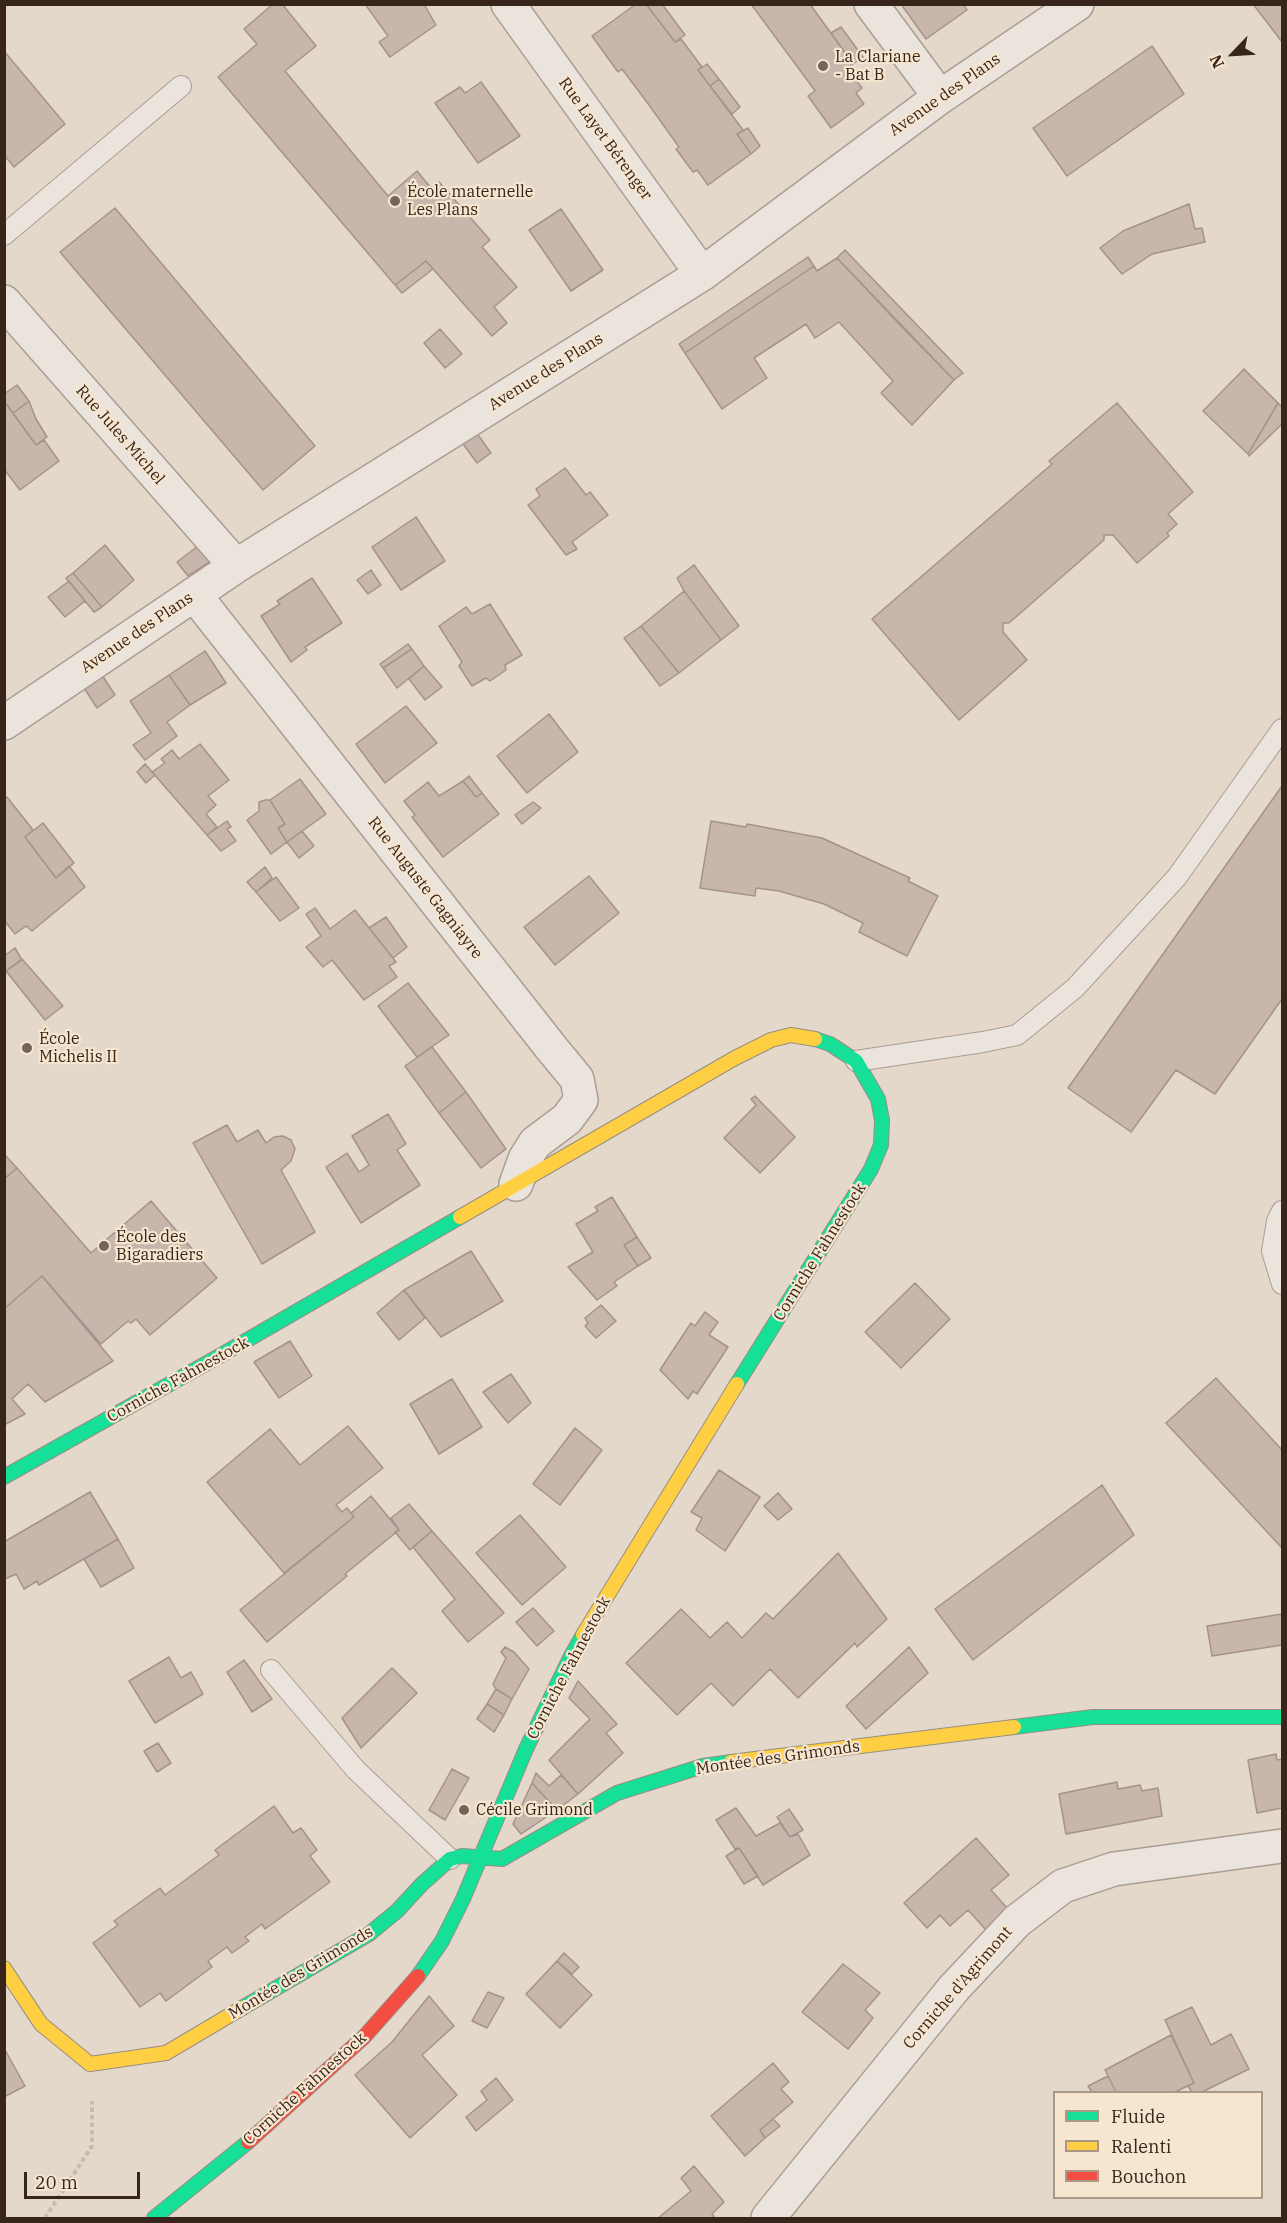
<!DOCTYPE html>
<meta charset="utf-8">
<style>
body{margin:0}
#map{position:relative;width:1287px;height:2223px;overflow:hidden;background:#e4d8ca;font-family:"IBM Plex Serif",serif}
canvas{display:block}
.frame{position:absolute;inset:0;border:6px solid #37251c;pointer-events:none}
.legend{position:absolute;left:1053px;top:2091px;width:210px;height:108px;box-sizing:border-box;background:#f6e5cf;border:2px solid #aa9887;margin:0;padding:8px 10px;list-style:none;font-size:18px;color:#37251c}
.legend li{display:flex;align-items:center;gap:12px;height:30px}
.legend b{width:30px;border:2px solid #aa9887}
.north{position:absolute;left:1203px;top:24px;width:60px;height:60px;-webkit-text-stroke:4px #f6e5cf;paint-order:stroke;rotate:245deg;font-size:16px;font-weight:700;line-height:24px;text-align:center;color:#37251c}
.north::after{content:'';display:block;margin:auto;width:21px;height:27px;background:#37251c;clip-path:polygon(50% 0,100% 100%,50% 72%,0 100%)}
.scale{position:absolute;left:24px;top:2172px;width:116px;height:27px;box-sizing:border-box;border:3px solid #37251c;border-top:0;padding-left:8px;font-size:18px;line-height:21px;white-space:nowrap;color:#37251c;-webkit-text-stroke:4px #f6e5cf;paint-order:stroke}
</style>
<div id="map">
<canvas width="1287" height="2223"></canvas>
<div class="frame"></div>
<ul class="legend">
<li><b style="height:8px;background:#16e098"></b>Fluide</li>
<li><b style="height:8px;background:#ffcf43"></b>Ralenti</li>
<li><b style="height:8px;background:#f24e42"></b>Bouchon</li>
</ul>
<div class="north">N</div>
<div class="scale">20 m</div>
</div>
<script>
const ctx = document.querySelector('canvas').getContext('2d');
ctx.lineJoin = 'round';
function fillPath(path, color) { ctx.fillStyle = color; ctx.fill(path, 'evenodd'); }
const poly = rows => new Path2D(rows.map(r => 'M' + r).join(''));
function strokePath(path, color, width, dash) { ctx.strokeStyle = color; ctx.lineWidth = width; ctx.lineCap = dash ? 'butt' : 'round'; ctx.setLineDash(dash || []); ctx.stroke(path); }
function drawText(font, color, halo, rows, align = 'center') {
  ctx.font = font + ' "IBM Plex Serif",serif'; ctx.lineWidth = 4.5; ctx.setLineDash([]); ctx.textBaseline = 'middle'; ctx.strokeStyle = halo; ctx.fillStyle = color; for (const [text, x, y, turn = 0] of rows) {
    ctx.save(); ctx.translate(x, y); ctx.rotate((+turn || 0) * Math.PI / 180); ctx.textAlign = isNaN(turn) ? turn : align; if (halo) ctx.strokeText(text, 0, 0); ctx.fillText(text, 0, 0); ctx.restore();
  }
}
const building = poly([
 [273,4,282,4,316,46,285,71,388,196,417,171,431,188,439,182,490,240,482,247,517,287,494,307,507,323,492,336,426,261,395,285,218,77,257,44,244,29,273,4],
 [365,4,424,4,436,25,390,57,379,42,388,36,365,4],
 [636,4,646,4,675,42,681,39,702,67,698,70,743,130,737,134,751,154,708,185,697,170,693,172,676,149,679,147,649,105,622,69,618,72,592,36,636,4],
 [646,4,662,4,685,35,675,42,646,4],
 [751,4,810,4,853,64,847,68,862,88,856,93,864,104,831,128,808,96,815,91,813,88,751,4],
 [901,4,963,4,967,10,926,39,901,4],
 [1253,4,1282,4,1282,42,1253,4],
 [841,27,863,57,853,64,831,33,841,27],
 [1152,46,1184,94,1067,176,1033,128,1152,46],
 [4,51,65,124,14,167,4,155,4,51],
 [707,64,719,79,710,86,698,70,707,64],
 [719,79,740,107,732,114,710,86,719,79],
 [481,82,520,136,478,163,435,103,460,87,465,93,481,82],
 [748,128,760,146,751,154,737,134,748,128],
 [1189,204,1195,229,1202,228,1205,242,1152,254,1122,274,1100,248,1123,231,1189,204],
 [115,208,315,446,263,490,60,252,115,208],
 [561,209,603,270,571,291,529,230,561,209],
 [845,250,963,373,954,380,902,327,837,258,845,250],
 [808,257,814,266,685,353,679,344,808,257],
 [837,258,954,380,912,425,881,393,893,381,839,322,815,338,806,324,754,358,767,378,722,409,685,353,814,266,817,271,837,258],
 [426,261,433,269,402,293,395,285,426,261],
 [440,329,462,354,445,368,424,343,440,329],
 [1244,369,1278,403,1248,454,1203,411,1244,369],
 [17,385,29,401,13,413,4,401,4,394,17,385],
 [4,401,36,445,44,440,59,461,20,490,4,469,4,401],
 [29,401,36,419,47,437,36,445,13,413,29,401],
 [1117,403,1193,492,1168,514,1177,524,1167,533,1169,536,1137,563,1113,535,1104,535,1104,540,1009,623,1003,623,1003,632,1027,660,959,720,872,619,1052,464,1049,461,1117,403],
 [1278,403,1282,407,1282,424,1249,456,1248,454,1278,403],
 [473,428,491,453,477,463,458,437,473,428],
 [565,468,586,495,590,492,608,515,572,542,577,549,566,555,528,505,540,496,536,489,565,468],
 [416,517,445,561,401,590,372,547,416,517],
 [105,545,134,580,102,607,73,573,105,545],
 [198,546,211,561,188,576,177,562,198,546],
 [694,565,739,626,721,640,684,591,677,578,694,565],
 [371,570,381,585,368,594,357,580,371,570],
 [73,573,102,607,94,612,66,578,73,573],
 [312,578,342,623,305,647,307,650,291,662,261,616,280,604,277,601,312,578],
 [69,581,85,601,65,617,48,597,69,581],
 [684,591,721,640,679,673,641,626,684,591],
 [490,604,522,655,505,665,506,670,490,681,486,678,472,686,459,666,462,662,439,626,466,607,472,614,490,604],
 [641,626,679,673,660,686,624,638,641,626],
 [408,644,412,649,383,668,380,664,408,644],
 [412,649,424,666,397,688,383,668,412,649],
 [205,651,226,683,190,705,169,675,205,651],
 [424,666,442,687,425,700,409,679,424,666],
 [100,672,115,695,97,708,82,685,100,672],
 [169,675,190,705,167,722,177,736,145,760,133,745,151,733,130,701,169,675],
 [406,706,437,743,385,783,356,744,406,706],
 [549,714,578,752,527,793,497,756,549,714],
 [200,744,229,780,208,796,216,805,206,814,217,827,207,835,152,772,165,763,161,759,172,750,179,759,200,744],
 [145,764,155,775,146,783,137,772,145,764],
 [469,776,482,793,476,797,463,781,469,776],
 [300,779,326,814,287,842,278,828,285,824,270,800,300,779],
 [463,781,476,797,482,793,499,814,443,857,412,817,415,815,404,801,428,782,439,796,463,781],
 [1282,786,1282,999,1215,1094,1176,1070,1131,1132,1068,1088,1282,786],
 [7,797,33,830,25,837,56,878,69,866,85,887,32,931,26,926,15,934,4,920,4,798,7,797],
 [265,800,270,800,285,824,278,828,287,842,271,854,247,820,259,811,259,802,265,800],
 [533,802,541,808,522,824,515,815,533,802],
 [227,821,231,827,227,829,236,841,221,851,207,835,227,821],
 [711,821,746,827,747,824,822,838,910,878,908,881,938,896,907,956,859,932,863,923,824,904,779,891,756,888,755,896,700,888,711,821],
 [43,823,74,863,56,878,25,837,43,823],
 [302,831,314,846,299,858,287,842,302,831],
 [265,867,272,878,256,892,247,882,265,867],
 [589,876,619,913,555,965,524,927,589,876],
 [276,877,299,908,280,921,256,892,276,877],
 [315,908,330,929,355,910,396,962,389,966,397,977,364,1000,332,960,323,967,306,947,321,936,306,914,315,908],
 [386,917,407,947,393,958,369,928,386,917],
 [15,948,22,960,6,971,4,969,4,956,15,948],
 [22,959,63,1006,45,1020,6,971,22,959],
 [408,983,449,1035,417,1057,378,1006,408,983],
 [432,1047,466,1092,439,1113,405,1066,432,1047],
 [466,1092,506,1149,481,1168,439,1113,466,1092],
 [755,1096,795,1137,760,1173,724,1138,756,1105,751,1099,755,1096],
 [388,1114,406,1144,397,1150,420,1185,361,1223,326,1167,347,1153,359,1172,369,1165,352,1136,388,1114],
 [227,1125,237,1142,258,1130,266,1143,274,1137,283,1136,291,1140,295,1149,291,1161,281,1170,315,1232,262,1264,193,1143,227,1125],
 [4,1154,17,1168,4,1179,4,1154],
 [17,1168,91,1253,151,1201,217,1278,150,1335,136,1319,131,1323,128,1321,101,1344,42,1276,4,1309,4,1179,17,1168],
 [612,1197,637,1237,624,1245,638,1266,614,1282,617,1286,597,1300,568,1267,593,1252,576,1224,598,1211,595,1207,612,1197],
 [637,1237,651,1258,638,1266,624,1245,637,1237],
 [471,1251,503,1301,441,1337,404,1290,471,1251],
 [42,1276,113,1361,45,1402,28,1384,12,1399,25,1414,4,1425,4,1309,42,1276],
 [915,1283,950,1319,901,1368,865,1332,915,1283],
 [404,1290,425,1318,399,1340,377,1313,404,1290],
 [601,1305,616,1321,596,1338,585,1326,588,1323,585,1318,601,1305],
 [705,1312,718,1322,709,1335,728,1347,697,1394,693,1391,688,1399,660,1370,691,1323,695,1326,705,1312],
 [290,1341,312,1376,279,1398,254,1362,290,1341],
 [511,1374,531,1403,508,1423,483,1392,511,1374],
 [1216,1378,1282,1450,1282,1548,1166,1423,1216,1378],
 [452,1379,482,1427,439,1454,410,1404,452,1379],
 [348,1426,383,1468,336,1505,342,1512,347,1508,354,1517,284,1573,207,1482,270,1429,300,1465,348,1426],
 [575,1428,602,1450,560,1505,533,1484,575,1428],
 [719,1470,760,1497,725,1551,696,1530,702,1518,691,1512,719,1470],
 [1102,1485,1134,1535,973,1660,935,1609,1102,1485],
 [90,1492,118,1539,39,1585,37,1581,24,1589,16,1574,5,1579,4,1542,90,1492],
 [778,1493,792,1509,778,1520,764,1506,778,1493],
 [371,1496,399,1530,345,1574,347,1576,267,1642,240,1610,354,1517,351,1513,371,1496],
 [409,1504,432,1531,410,1550,395,1532,399,1530,391,1518,409,1504],
 [520,1515,566,1567,522,1605,476,1553,520,1515],
 [432,1531,504,1613,468,1642,442,1611,455,1599,413,1547,432,1531],
 [118,1539,134,1568,101,1587,84,1559,118,1539],
 [838,1553,887,1619,857,1647,855,1643,798,1698,770,1669,733,1706,711,1683,677,1715,626,1663,681,1609,710,1638,727,1622,742,1638,766,1613,773,1619,838,1553],
 [533,1608,554,1631,537,1646,516,1622,533,1608],
 [1282,1614,1282,1645,1212,1656,1207,1626,1282,1614],
 [505,1647,514,1652,529,1669,512,1699,496,1689,493,1684,506,1658,501,1652,505,1647],
 [909,1647,928,1673,866,1729,846,1706,909,1647],
 [169,1657,181,1678,191,1672,203,1694,155,1723,129,1681,169,1657],
 [244,1660,272,1699,252,1712,227,1672,244,1660],
 [392,1668,417,1693,361,1748,342,1718,392,1668],
 [578,1681,617,1724,606,1733,623,1753,578,1794,549,1760,590,1719,569,1698,578,1681],
 [496,1689,512,1699,504,1715,487,1704,496,1689],
 [487,1704,504,1715,494,1732,477,1719,487,1704],
 [158,1743,171,1763,157,1772,144,1751,158,1743],
 [1276,1754,1277,1760,1282,1759,1282,1808,1257,1813,1248,1760,1276,1754],
 [452,1769,469,1778,445,1820,429,1810,452,1769],
 [536,1773,549,1786,561,1775,578,1794,557,1810,532,1783,536,1773],
 [1117,1782,1118,1789,1140,1785,1142,1791,1158,1788,1162,1816,1066,1834,1059,1794,1117,1782],
 [532,1783,557,1810,521,1834,513,1824,532,1783],
 [274,1806,293,1833,301,1828,317,1850,310,1856,330,1882,265,1929,262,1924,245,1937,249,1941,232,1953,227,1947,208,1961,212,1967,166,2001,160,1993,140,2007,93,1943,118,1925,114,1921,160,1888,165,1895,219,1855,215,1850,274,1806],
 [736,1808,756,1836,780,1823,790,1837,798,1834,810,1855,763,1885,739,1848,735,1849,716,1820,736,1808],
 [789,1809,803,1830,790,1837,777,1817,789,1809],
 [976,1838,1009,1875,991,1890,1008,1909,986,1930,968,1910,950,1926,940,1915,927,1928,904,1903,976,1838],
 [739,1848,758,1876,744,1884,726,1856,739,1848],
 [564,1953,579,1967,572,1974,557,1961,564,1953],
 [557,1961,592,1995,560,2028,526,1994,557,1961],
 [843,1964,880,1993,865,2010,873,2018,848,2049,802,2012,843,1964],
 [488,1992,504,1998,487,2028,472,2021,488,1992],
 [429,1996,454,2026,422,2055,457,2095,410,2138,355,2075,392,2042,429,1996],
 [1192,2007,1211,2045,1231,2034,1249,2069,1202,2092,1192,2092,1188,2086,1194,2083,1165,2020,1192,2007],
 [1171,2035,1194,2083,1175,2092,1116,2092,1105,2070,1171,2035],
 [4,2048,25,2086,4,2097,4,2048],
 [773,2063,789,2082,781,2089,793,2102,760,2130,765,2138,745,2156,711,2116,773,2063],
 [1108,2076,1116,2092,1092,2092,1088,2086,1108,2076],
 [496,2078,513,2100,476,2131,466,2117,487,2100,481,2091,496,2078],
 [773,2119,780,2126,765,2138,760,2130,773,2119],
 [694,2166,724,2202,712,2214,715,2218,658,2218,691,2191,681,2178,694,2166]
]);
fillPath(building, '#c8b5ab');
strokePath(building, '#a4938a', 1.5);
const lane = poly([
 [4,235,181,86],
 [856,1061,983,1042,1017,1035,1075,988,1177,877,1282,729],
 [1282,1211,1277,1221,1272,1251,1282,1284],
 [271,1670,356,1770,450,1859]
]);
const street = poly([
 [508,4,702,274],
 [871,4,940,97],
 [4,302,236,566],
 [194,594,553,1050,577,1079,581,1100,567,1119,535,1143,525,1159,516,1184],
 [4,723,236,566,702,274,940,97,1077,4],
 [768,2218,954,1988,1017,1921,1063,1886,1114,1869,1282,1846]
]);
const fast = poly([
 [737,1384,871,1169,881,1145,882,1120,878,1099,856,1061,830,1044,815,1039],
 [4,1477,223,1354,460,1217],
 [1014,1727,1093,1717,1282,1717],
 [418,1976,442,1941,463,1899,526,1749,571,1656,583,1635],
 [242,2008,369,1934,397,1911,422,1884,450,1859,462,1856,502,1859,617,1793,703,1766,731,1762],
 [154,2218,248,2142]
]);
const slow = poly([
 [460,1217,735,1058,771,1040,791,1035,815,1039],
 [583,1635,737,1384],
 [731,1762,1014,1727],
 [4,1968,41,2024,90,2064,166,2053,242,2008]
]);
const jam = poly([
 [248,2142,364,2037,418,1976]
]);
strokePath(lane, '#a99d94', 22);
strokePath(street, '#a99d94', 36);
strokePath(fast, '#988d84', 16);
strokePath(slow, '#988d84', 16);
strokePath(jam, '#988d84', 16);
strokePath(poly([
 [45,2218,92,2146,92,2101]
]), '#c4bbb3', 4, [4.5, 3]);
strokePath(lane, '#ebe4dc', 20);
strokePath(street, '#ebe4dc', 33);
strokePath(fast, '#16e098', 14);
strokePath(slow, '#ffcf43', 14);
strokePath(jam, '#f24e42', 14);
for (const [x, y, r, color] of [
 [823,66,6,"#746459"],
 [395,201,6,"#746459"],
 [27,1048,6,"#746459"],
 [104,1246,6,"#746459"],
 [464,1810,6,"#746459"]
]) { const dot = new Path2D(); dot.arc(x, y, r, 0, 2 * Math.PI); ctx.fillStyle = color; ctx.fill(dot); strokePath(dot, '#f6e5cf', 2); }
drawText('16px', '#37251c', '#f6e5cf', [
 ["La Clariane",835,57],
 ["- Bat B",835,75],
 ["École maternelle",407,192],
 ["Les Plans",407,210],
 ["École",39,1039],
 ["Michelis II",39,1057],
 ["École des",116,1237],
 ["Bigaradiers",116,1255],
 ["Cécile Grimond",476,1810]
], 'left');
drawText('16px', '#37251c', '#f6e5cf', [
 ["Avenue des Plans",945,95,-35],
 ["Rue Layet Bérenger",605,139,54],
 ["Avenue des Plans",546,372,-32],
 ["Rue Jules Michel",120,435,49],
 ["Avenue des Plans",137,633,-34],
 ["Rue Auguste Gagniayre",425,888,52],
 ["Corniche Fahnestock",820,1252,-58],
 ["Corniche Fahnestock",178,1380,-29],
 ["Corniche Fahnestock",569,1668,-62],
 ["Montée des Grimonds",778,1758,-8],
 ["Montée des Grimonds",301,1973,-31],
 ["Corniche d'Agrimont",958,1988,-49],
 ["Corniche Fahnestock",305,2089,-42]
]);
</script>
